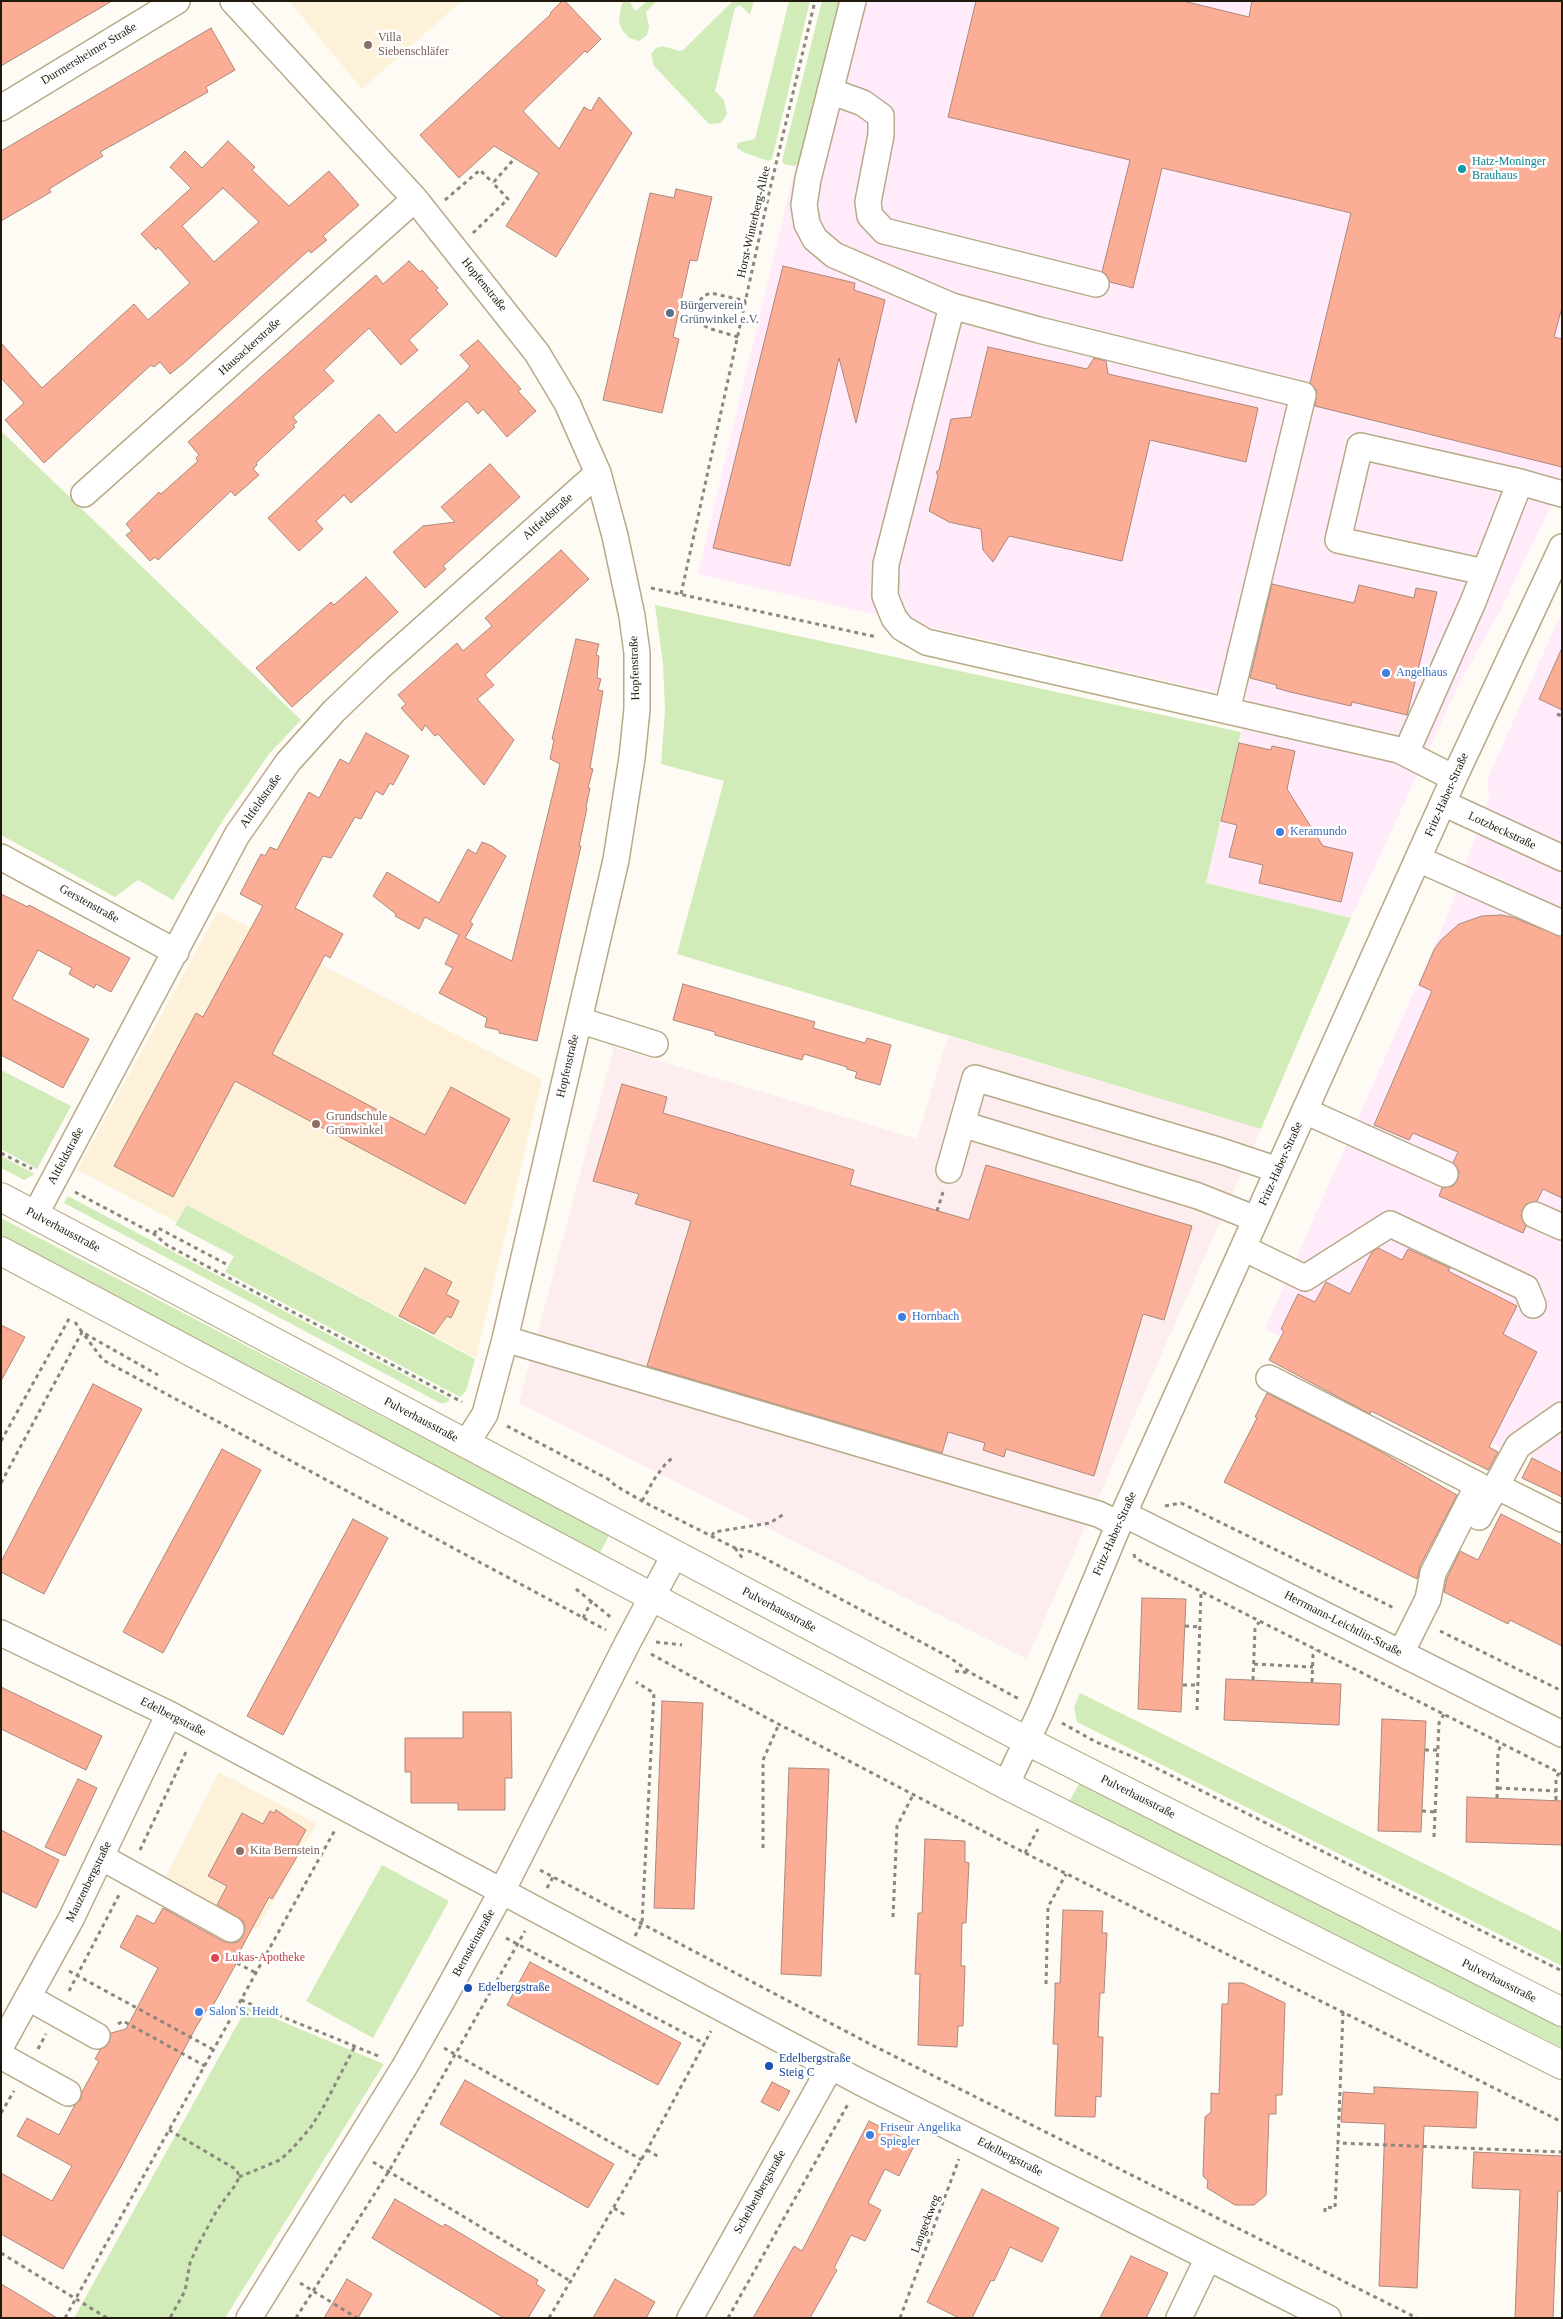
<!DOCTYPE html>
<meta charset="utf-8">
<style>
body{margin:0}
#map{position:relative;width:1563px;height:2319px;overflow:hidden;background:#fefbf4;font-family:Georgia,serif}
canvas{display:block}
.frame{position:absolute;inset:0;border:2px solid #1f1a0d;pointer-events:none}
</style>
<div id="map">
<canvas width="1563" height="2319"></canvas>
<div class="frame"></div>
</div>
<script>
const ctx = document.querySelector('canvas').getContext('2d');
ctx.lineJoin = 'round';
function fillPath(path, color) { ctx.fillStyle = color; ctx.fill(path, 'evenodd'); }
const poly = rows => new Path2D(rows.map(r => 'M' + r).join(''));
function strokePath(path, color, width, dash) { ctx.strokeStyle = color; ctx.lineWidth = width; ctx.lineCap = dash ? 'butt' : 'round'; ctx.setLineDash(dash || []); ctx.stroke(path); }
function drawText(font, color, halo, rows, align = 'center') {
  ctx.font = font + ' Georgia,serif'; ctx.lineWidth = 5; ctx.setLineDash([]); ctx.textBaseline = 'middle'; ctx.strokeStyle = halo; ctx.fillStyle = color; for (const [text, x, y, turn = 0] of rows) {
    ctx.save(); ctx.translate(x, y); ctx.rotate((+turn || 0) * Math.PI / 180); ctx.textAlign = isNaN(turn) ? turn : align; if (halo) ctx.strokeText(text, 0, 0); ctx.fillText(text, 0, 0); ctx.restore();
  }
}
fillPath(poly([
 [948,1036,1261,1129,1027,1659,519,1403,614,1047,917,1139]
]), '#fdedef');
fillPath(poly([
 [835,1,1562,1,1562,483,1501,609,1460,682,1351,918,1206,883,1249,700,698,574],
 [1562,612,1562,1472,1505,1443,1502,1448,1265,1329,1448,915,1489,798,1488,778]
]), '#ffebfa');
fillPath(poly([
 [289,1,462,1,362,89],
 [218,911,542,1079,476,1358,187,1205,177,1222,77,1170],
 [219,1772,317,1824,257,1930,165,1878]
]), '#fdf2d9');
fillPath(poly([
 [624,1,630,1,634,10,637,10,647,1,657,1,646,12,649,27,647,35,639,41,629,38,622,30,619,22,621,6],
 [733,1,754,1,750,15,740,5,735,8,715,91,724,100,727,114,721,123,709,124,654,66,651,54,656,48,662,46,680,51,683,50],
 [789,1,810,1,772,159,768,161,743,152,737,148,737,143,755,139],
 [822,1,843,1,799,164,794,166,784,164,782,161],
 [1,431,301,720,269,754,225,817,173,900,138,880,115,897,1,835],
 [655,605,1241,732,1206,883,1351,918,1261,1129,677,954,724,781,661,764,665,711,663,663],
 [1,1070,71,1106,37,1169,1,1149],
 [1,1156,35,1174,24,1180,1,1168],
 [68,1196,450,1399,446,1403,440,1403,64,1203],
 [187,1205,475,1359,466,1391,460,1397,225,1272,234,1256,175,1225],
 [1,1218,609,1535,600,1553,1,1235],
 [1080,1693,1562,1932,1562,1966,1077,1722,1074,1707],
 [1079,1784,1562,2027,1562,2048,1069,1802],
 [382,1865,449,1901,373,2038,306,2001],
 [247,2007,384,2064,225,2318,74,2318]
]), '#d1ecb9');
const building = poly([
 [1,1,112,1,1,66,1,1],
 [562,1,565,1,601,39,587,53,585,51,523,111,559,149,584,107,591,111,599,97,632,133,556,257,506,226,539,173,494,146,459,178,420,135,551,14,550,13,562,1],
 [976,1,1183,1,1249,17,1252,1,1562,1,1562,307,1554,337,1562,339,1562,467,1315,406,1317,391,1310,383,1351,213,1162,168,1133,288,1110,282,1106,274,1102,272,1130,160,948,117,976,1],
 [211,28,235,70,206,87,208,92,100,152,103,156,49,189,51,192,1,221,1,151,211,28],
 [228,141,255,167,252,170,289,206,329,171,359,205,323,236,327,240,311,253,309,250,184,363,170,374,160,362,154,367,151,365,44,463,5,420,24,403,1,378,1,343,42,388,134,304,148,320,190,283,158,247,156,250,141,234,191,188,170,167,185,151,202,168,228,141],
 [223,188,259,222,214,262,182,226,223,188],
 [676,189,712,197,697,261,690,260,673,337,679,339,662,413,603,400,650,193,674,198,676,189],
 [409,261,420,272,422,270,438,288,436,290,448,304,409,340,418,350,401,365,369,328,324,370,334,381,293,417,297,422,293,425,295,427,256,463,257,465,253,469,259,475,235,496,231,491,158,560,155,557,150,561,126,535,132,531,126,524,159,492,161,494,198,461,196,458,199,455,188,442,376,275,383,284,409,261],
 [783,266,855,283,854,290,885,300,856,423,839,358,790,566,713,548,783,266],
 [478,340,521,389,518,391,536,411,507,437,483,409,478,414,467,401,351,503,344,495,316,521,323,529,299,551,268,518,379,414,396,433,466,371,470,366,460,355,478,340],
 [988,347,1087,369,1094,358,1106,361,1108,374,1258,408,1246,462,1150,440,1122,561,1009,536,993,562,983,550,981,529,949,522,929,511,938,476,936,472,939,470,951,419,971,417,988,347],
 [490,464,520,497,443,566,446,569,425,588,393,552,423,526,455,522,441,507,490,464],
 [561,550,589,579,485,675,494,685,477,699,514,740,484,785,438,734,435,736,425,725,422,731,401,708,406,704,398,695,457,643,463,651,492,626,485,618,561,550],
 [366,577,398,612,292,707,256,668,331,602,334,605,366,577],
 [1272,584,1354,603,1359,585,1414,598,1416,588,1437,592,1407,715,1352,702,1351,706,1290,692,1276,688,1277,685,1250,678,1272,584],
 [576,639,599,644,596,655,599,656,597,678,601,679,598,690,603,691,590,768,593,769,588,788,590,788,586,807,587,808,579,846,581,846,537,1041,499,1033,499,1030,485,1027,487,1018,439,993,453,968,445,964,459,935,425,917,419,929,395,916,396,914,373,896,387,872,439,903,468,849,476,854,482,842,492,846,506,856,470,922,473,924,465,938,512,961,560,764,550,759,554,740,552,739,576,639],
 [1562,648,1562,710,1539,699,1562,648],
 [366,733,409,756,393,785,390,783,383,795,376,791,361,819,355,817,331,858,323,856,295,908,343,934,330,958,325,955,272,1054,425,1135,451,1087,510,1119,465,1204,235,1081,173,1197,114,1166,196,1013,203,1017,263,906,240,894,261,854,265,856,270,847,277,850,309,792,319,798,340,759,349,764,366,733],
 [1239,743,1271,750,1272,746,1295,751,1287,789,1323,846,1353,853,1341,902,1259,883,1263,865,1229,857,1237,825,1221,821,1239,743],
 [1,894,28,907,29,905,130,958,111,992,96,984,94,988,69,974,72,968,38,950,12,999,89,1039,63,1088,1,1055,1,894],
 [1501,915,1512,917,1562,937,1562,1198,1543,1189,1537,1201,1526,1204,1522,1210,1521,1216,1526,1226,1523,1233,1439,1196,1442,1188,1453,1186,1458,1179,1459,1172,1453,1163,1458,1152,1413,1133,1409,1140,1374,1125,1432,991,1419,985,1434,950,1441,940,1459,924,1482,916,1501,915],
 [683,984,815,1022,813,1028,865,1043,867,1038,891,1045,880,1085,855,1078,857,1072,847,1069,847,1067,804,1054,802,1060,715,1035,715,1032,673,1020,683,984],
 [622,1084,667,1097,663,1113,854,1170,850,1185,969,1220,986,1165,1192,1226,1164,1320,1143,1314,1094,1476,1006,1449,1004,1457,983,1450,985,1443,948,1432,942,1453,647,1366,691,1221,635,1204,639,1194,593,1181,622,1084],
 [1378,1248,1402,1260,1408,1249,1450,1268,1448,1271,1517,1306,1503,1334,1537,1352,1489,1447,1498,1452,1488,1470,1371,1411,1370,1414,1269,1360,1284,1331,1281,1329,1298,1294,1315,1302,1326,1282,1350,1294,1372,1252,1378,1248],
 [425,1268,452,1282,446,1294,459,1301,451,1318,447,1316,434,1334,399,1316,425,1268],
 [1,1325,25,1337,1,1381,1,1325],
 [93,1384,142,1409,44,1594,1,1572,1,1562,93,1384],
 [1267,1393,1371,1446,1457,1495,1420,1566,1417,1579,1224,1482,1257,1418,1255,1417,1267,1393],
 [222,1449,261,1470,163,1653,123,1632,222,1449],
 [1532,1458,1562,1473,1562,1497,1522,1478,1532,1458],
 [1501,1514,1562,1545,1562,1646,1510,1620,1508,1624,1444,1592,1447,1578,1460,1551,1478,1560,1501,1514],
 [353,1519,388,1538,283,1735,247,1716,353,1519],
 [1142,1598,1186,1599,1181,1712,1138,1709,1142,1598],
 [1226,1679,1341,1684,1339,1725,1224,1720,1226,1679],
 [1,1687,102,1736,86,1770,1,1729,1,1687],
 [662,1701,703,1703,694,1909,654,1908,662,1701],
 [463,1712,511,1712,512,1778,505,1778,505,1810,458,1810,458,1803,411,1803,411,1772,405,1772,405,1738,463,1738,463,1712],
 [1382,1719,1426,1721,1421,1832,1378,1831,1382,1719],
 [789,1768,829,1769,821,1976,781,1974,789,1768],
 [78,1779,97,1788,65,1856,45,1847,78,1779],
 [1467,1797,1562,1801,1562,1845,1466,1842,1467,1797],
 [276,1810,306,1830,294,1852,298,1855,272,1899,269,1897,241,1949,240,1951,242,1953,210,2011,207,2009,195,2029,118,2172,63,2269,1,2234,1,2173,52,2201,72,2166,17,2136,27,2118,59,2135,75,2105,81,2099,82,2092,99,2061,95,2059,100,2050,109,2043,111,2033,126,2029,158,1968,120,1947,137,1915,154,1924,163,1908,224,1942,232,1943,238,1942,243,1936,245,1928,243,1921,217,1905,227,1886,208,1876,242,1813,263,1824,270,1811,274,1813,276,1810],
 [1,1830,59,1860,36,1908,1,1891,1,1830],
 [925,1839,965,1841,965,1862,969,1863,966,1923,962,1923,961,1966,965,1966,963,2026,958,2026,957,2047,918,2045,920,1974,915,1974,918,1913,922,1913,925,1839],
 [1063,1910,1103,1911,1102,1933,1107,1933,1104,1993,1100,1993,1099,2013,1098,2037,1103,2037,1101,2097,1096,2096,1095,2117,1055,2116,1058,2044,1053,2044,1055,1996,1055,1983,1060,1983,1063,1910],
 [530,1962,681,2043,658,2085,507,2005,530,1962],
 [1229,1983,1243,1983,1285,2003,1282,2095,1276,2095,1276,2114,1269,2114,1266,2195,1254,2205,1235,2205,1207,2188,1208,2181,1203,2176,1205,2117,1211,2112,1211,2093,1219,2094,1222,2004,1228,2004,1229,1983],
 [465,2080,614,2164,588,2208,440,2124,465,2080],
 [772,2082,790,2091,779,2111,761,2102,772,2082],
 [1374,2087,1478,2092,1476,2128,1424,2126,1417,2288,1379,2286,1385,2124,1341,2122,1343,2092,1374,2094,1374,2087],
 [869,2121,915,2144,899,2176,885,2169,868,2203,881,2210,865,2241,851,2235,834,2268,837,2270,810,2318,753,2318,794,2246,802,2251,869,2121],
 [1474,2152,1562,2156,1562,2191,1558,2191,1553,2318,1515,2318,1520,2190,1472,2188,1474,2152],
 [982,2189,1059,2228,1042,2262,1010,2247,994,2281,991,2280,972,2318,959,2318,927,2302,982,2189],
 [395,2199,443,2227,445,2224,538,2280,536,2284,545,2290,528,2318,504,2318,372,2238,395,2199],
 [1131,2256,1168,2273,1146,2318,1100,2318,1131,2256],
 [347,2279,372,2294,358,2318,324,2318,347,2279],
 [615,2279,655,2302,646,2318,593,2318,615,2279],
 [1,2284,18,2294,57,2318,1,2318,1,2284]
]);
fillPath(building, '#fbae95');
strokePath(building, '#ac887b', 1);
const minor = poly([
 [233,1,415,199,537,353,567,403,598,473,615,536,632,616,637,653,637,709,632,758,616,860,505,1339,485,1414,466,1444],
 [853,1,808,179,804,205,807,224,815,239,834,255,952,306,886,564,885,596,894,618,902,628,926,642,1399,750,1454,778],
 [830,91,863,103,881,116,881,135,868,202,870,216,884,231,1096,284],
 [1,108,177,1],
 [952,306,1039,330,1303,395,1227,711],
 [84,494,415,199],
 [1484,572,1338,540,1360,446,1520,482],
 [1406,753,1473,602,1520,482,1562,494],
 [1443,803,1562,858],
 [1,857,176,952],
 [1418,859,1562,923],
 [579,1020,655,1044],
 [1305,1111,1445,1174],
 [962,1124,1198,1196,1256,1219],
 [949,1170,975,1078,1221,1151,1278,1170],
 [35,1215,237,835,288,762,334,711,380,667,598,473],
 [1535,1215,1562,1227],
 [1243,1248,1305,1278,1390,1224,1526,1288,1533,1305],
 [505,1339,1098,1514,1119,1524],
 [1269,1378,1478,1485,1433,1573,1428,1599,1401,1653],
 [1496,1486,1518,1446,1562,1415],
 [1124,1514,1562,1734],
 [1479,1517,1496,1486,1562,1519],
 [1,1633,169,1714,860,2082,1328,2318],
 [1006,1785,1041,1711,1119,1524,1454,778,1562,547],
 [101,1857,231,1929],
 [29,1998,97,2036],
 [1,2046,71,1919,169,1714],
 [1,2056,68,2093],
 [249,2318,405,2066,443,1999,502,1891,628,1642,675,1554],
 [690,2318,831,2066],
 [1179,2318,1208,2258]
]);
const major = poly([
 [1,1197,1027,1741,1562,2012],
 [1,1251,1006,1785,1562,2065]
]);
strokePath(minor, '#b8aa88', 28);
strokePath(major, '#b8aa88', 30);
strokePath(poly([
 [445,200,480,170,493,183],
 [473,233,508,199,493,183,514,159],
 [681,301,698,305],
 [738,337,708,328,702,324,697,317,698,305,703,296,711,293,746,301],
 [651,588,877,637],
 [681,594,770,189,815,1],
 [1557,714,1562,716],
 [1,1153,32,1169],
 [75,1192,154,1234,167,1245,462,1402],
 [937,1211,943,1192],
 [154,1234,158,1228,228,1265],
 [75,1322,82,1332,158,1375],
 [507,1426,608,1479,616,1486,642,1501,735,1548,753,1552,949,1657,971,1673,1019,1699],
 [1,1441,70,1317],
 [1,1483,82,1332,103,1360,606,1630],
 [642,1501,655,1478,666,1463,674,1457],
 [1165,1506,1181,1503,1396,1609],
 [712,1536,714,1532,770,1523,784,1514],
 [735,1548,743,1559],
 [1134,1554,1135,1558,1562,1774],
 [576,1589,613,1619],
 [583,1618,592,1600],
 [1185,1626,1200,1627],
 [1440,1631,1562,1691],
 [656,1642,682,1645],
 [651,1654,765,1717,1025,1853,1562,2122],
 [1254,1664,1313,1667],
 [955,1671,971,1673],
 [1253,1680,1255,1629,1259,1622],
 [1312,1682,1313,1655,1316,1650],
 [1183,1685,1198,1685],
 [1197,1710,1201,1592],
 [1062,1723,1096,1742,1134,1757,1562,1971],
 [1425,1750,1438,1750],
 [1498,1788,1556,1791],
 [1497,1798,1498,1751,1502,1744],
 [1556,1800,1556,1778,1559,1773],
 [1422,1811,1435,1812],
 [1434,1837,1439,1723,1444,1714],
 [763,1848,763,1760,779,1724],
 [140,1850,186,1752],
 [1025,1853,1038,1829],
 [540,1870,870,2044,1417,2318],
 [547,1888,553,1877],
 [893,1917,897,1826,913,1795],
 [635,1936,642,1923,654,1693,636,1682],
 [506,1938,705,2044],
 [237,1963,256,1973],
 [69,1971,214,2050],
 [1046,1984,1048,1907,1066,1874],
 [69,1991,119,1895],
 [241,2000,381,2057],
 [1343,2012,1338,2143,1562,2152],
 [118,2024,123,2021,205,2066],
 [444,2048,642,2160],
 [38,2049,46,2034],
 [1,2113,14,2091],
 [169,2130,237,2170,239,2177,236,2184,217,2210,197,2247,190,2263,185,2291,170,2318],
 [647,2150,659,2157],
 [373,2162,572,2282],
 [239,2177,280,2160,292,2149,311,2127,324,2106,355,2046],
 [614,2208,625,2215],
 [1325,2212,1325,2207,1335,2208,1338,2143],
 [1,2253,107,2318],
 [300,2283,357,2318],
 [65,2318,335,1830],
 [296,2318,389,2171,525,1931],
 [549,2318,647,2150,711,2031],
 [728,2318,848,2104],
 [900,2318,959,2159]
]), '#8b877d', 3, [4, 4]);
strokePath(minor, '#fff', 25);
strokePath(major, '#fff', 28);
for (const [x, y, r, color] of [
 [368,45,5,"#8d6e63"],
 [1462,169,5,"#0f9aa8"],
 [670,313,5,"#5c6f8a"],
 [1386,673,5,"#3f7fe0"],
 [1280,832,5,"#3f7fe0"],
 [316,1124,5,"#8d6e63"],
 [902,1317,5,"#3f7fe0"],
 [240,1851,5,"#8d6e63"],
 [215,1958,5,"#e0444e"],
 [468,1988,5,"#1a4fb4"],
 [199,2012,5,"#3f7fe0"],
 [769,2066,5,"#1a4fb4"],
 [870,2135,5,"#3f7fe0"]
]) { const dot = new Path2D(); dot.arc(x, y, r, 0, 2 * Math.PI); ctx.fillStyle = color; ctx.fill(dot); strokePath(dot, '#fff', 2); }
drawText('12px', '#785e54', '#fff', [
 ["Villa",378,38],
 ["Siebenschläfer",378,52],
 ["Grundschule",326,1117],
 ["Grünwinkel",326,1131],
 ["Kita Bernstein",250,1851]
], 'left');
drawText('12px', '#1f1a0d', '#fff', [
 ["Durmersheimer Straße",89,54,-31],
 ["Horst-Winterberg-Allee",754,222,-77],
 ["Hopfenstraße",484,285,51],
 ["Hausackerstraße",250,347,-42],
 ["Altfeldstraße",548,517,-42],
 ["Hopfenstraße",635,668,-92],
 ["Fritz-Haber-Straße",1447,795,-66],
 ["Altfeldstraße",261,801,-55],
 ["Lotzbeckstraße",1502,831,25],
 ["Gerstenstraße",89,904,29],
 ["Hopfenstraße",568,1066,-77],
 ["Altfeldstraße",66,1156,-62],
 ["Fritz-Haber-Straße",1281,1164,-66],
 ["Pulverhausstraße",63,1230,28],
 ["Pulverhausstraße",421,1420,28],
 ["Fritz-Haber-Straße",1115,1534,-66],
 ["Pulverhausstraße",779,1610,28],
 ["Herrmann-Leichtlin-Straße",1343,1624,27],
 ["Edelbergstraße",173,1717,27],
 ["Pulverhausstraße",1138,1797,27],
 ["Mauzenbergstraße",89,1882,-64],
 ["Bernsteinstraße",474,1943,-61],
 ["Pulverhausstraße",1499,1981,27],
 ["Edelbergstraße",1010,2157,27],
 ["Scheibenbergstraße",760,2192,-61],
 ["Langeckweg",926,2224,-69]
]);
drawText('12px', '#0d838f', '#fff', [
 ["Hatz-Moninger",1472,162],
 ["Brauhaus",1472,176]
], 'left');
drawText('12px', '#4e5e75', '#fff', [
 ["Bürgerverein",680,306],
 ["Grünwinkel e.V.",680,320]
], 'left');
drawText('12px', '#366cbe', '#fff', [
 ["Angelhaus",1396,673],
 ["Keramundo",1290,832],
 ["Hornbach",912,1317],
 ["Salon S. Heidt",209,2012],
 ["Friseur Angelika",880,2128],
 ["Spiegler",880,2142]
], 'left');
drawText('12px', '#be3a42', '#fff', [
 ["Lukas-Apotheke",225,1958]
], 'left');
drawText('12px', '#164399', '#fff', [
 ["Edelbergstraße",478,1988],
 ["Edelbergstraße",779,2059],
 ["Steig C",779,2073]
], 'left');
</script>
